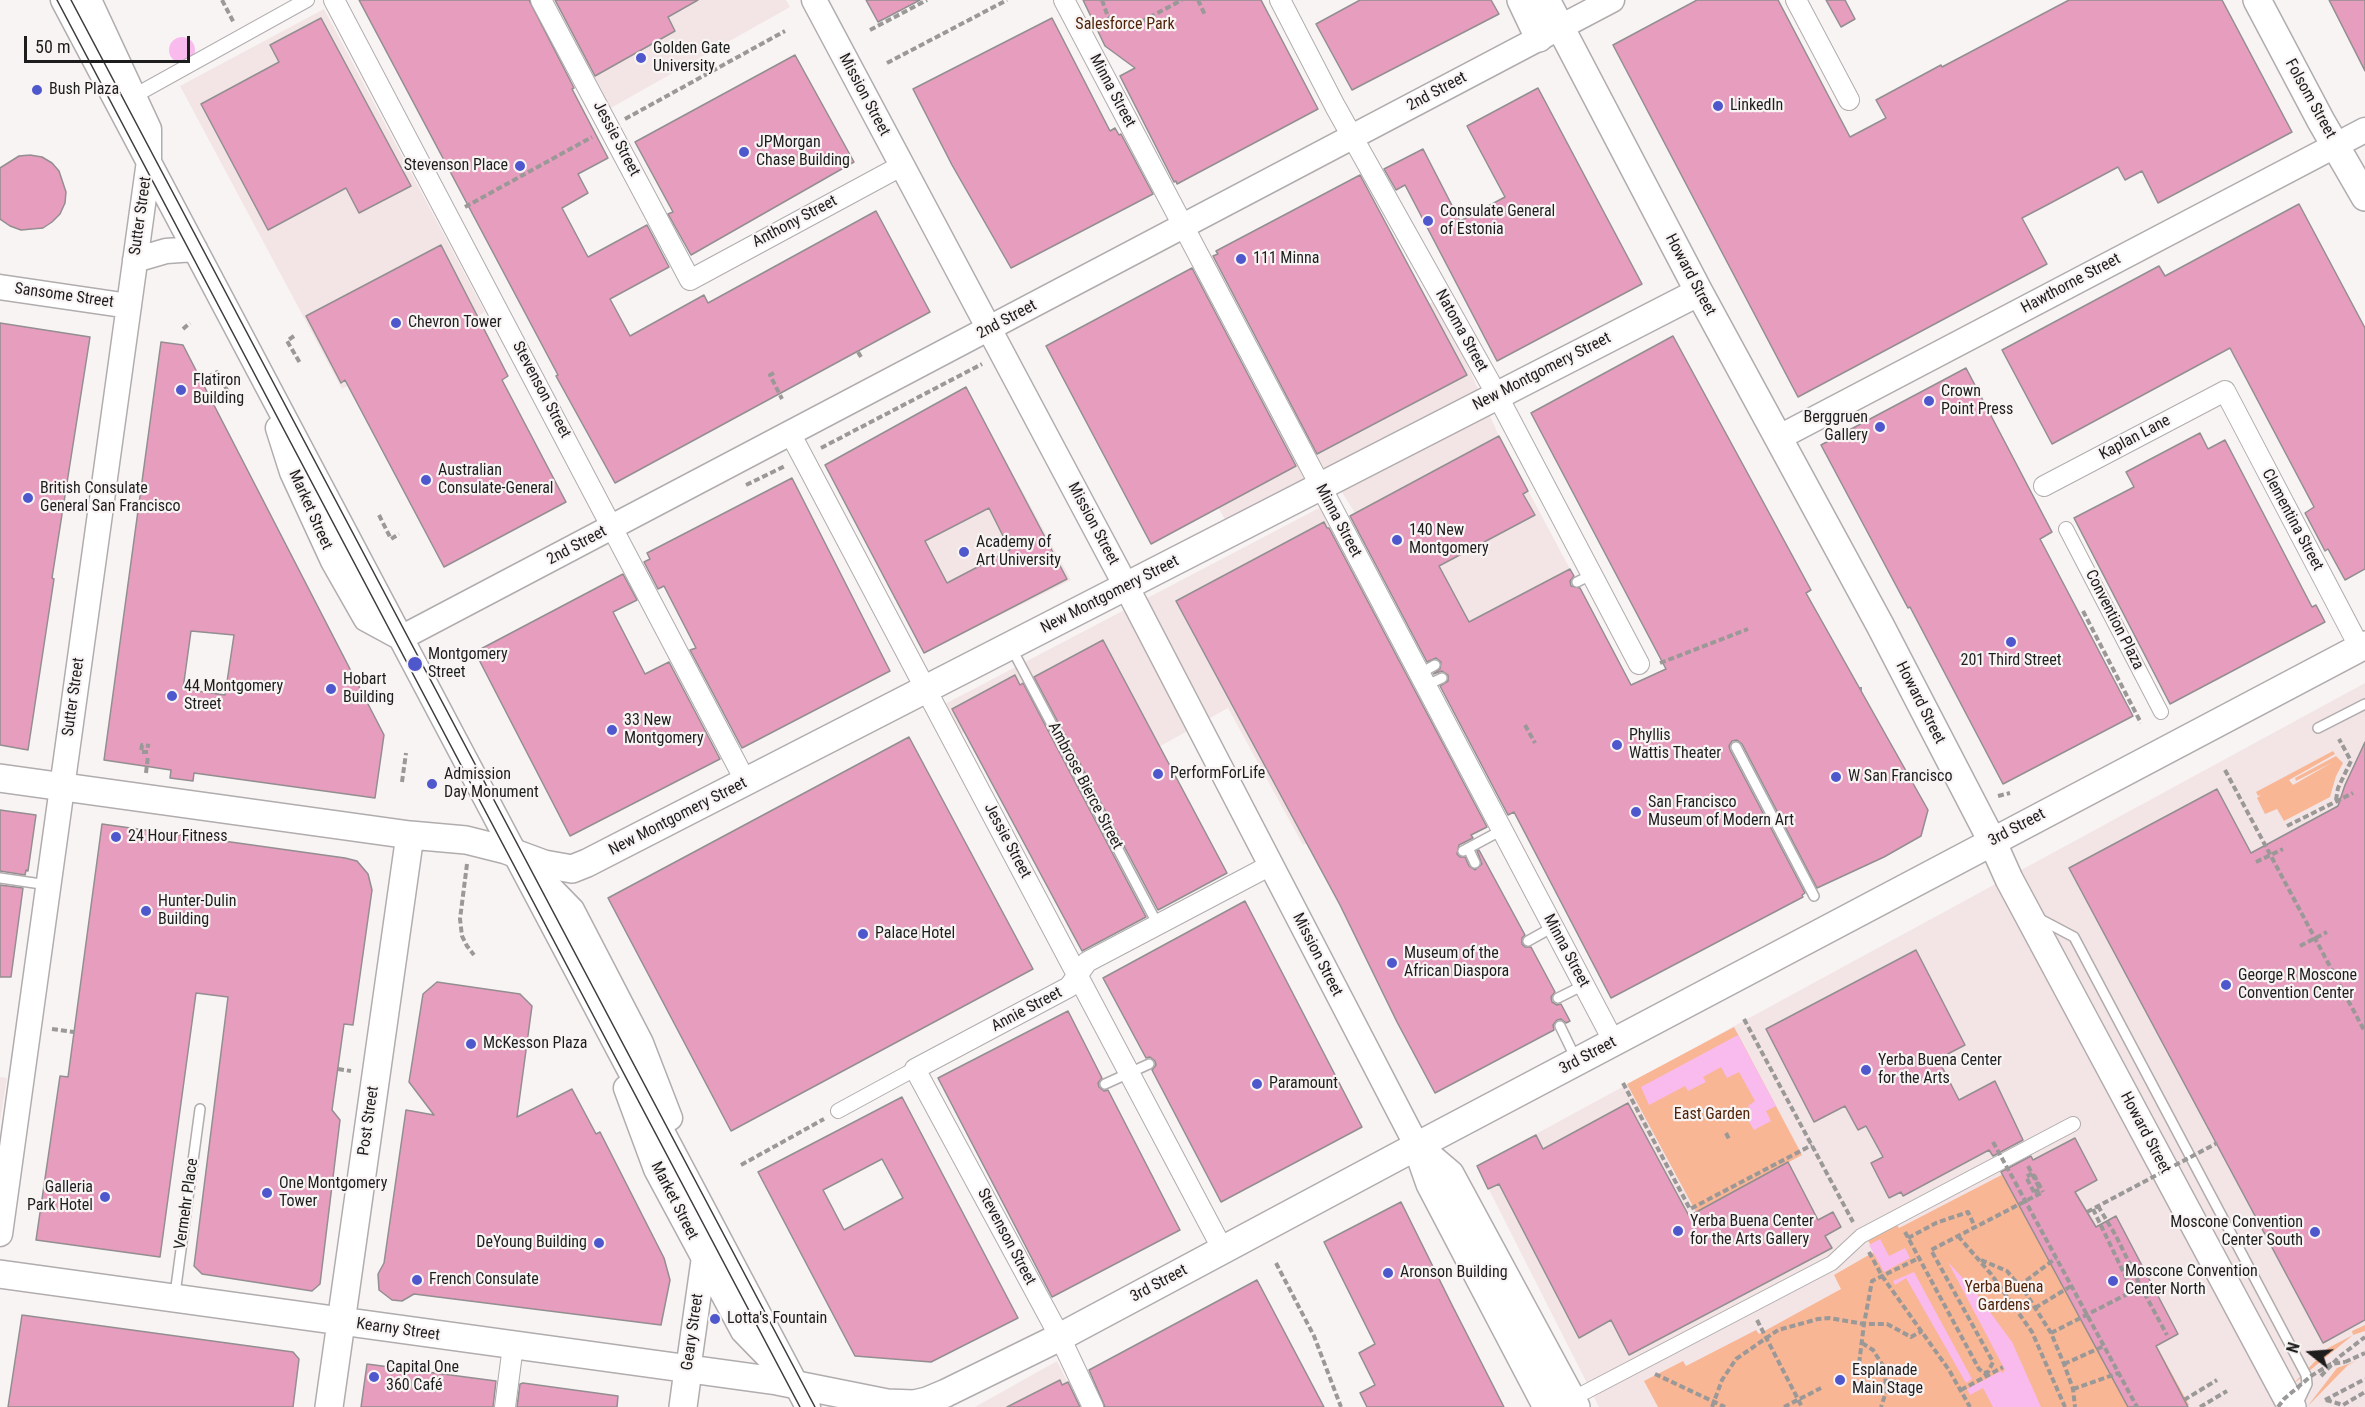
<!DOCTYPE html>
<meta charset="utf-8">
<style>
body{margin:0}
#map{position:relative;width:2365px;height:1407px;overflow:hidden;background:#f9f4f4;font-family:"Roboto Condensed",sans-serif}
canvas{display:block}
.north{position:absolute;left:2281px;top:1323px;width:60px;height:60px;-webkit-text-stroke:4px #f9f4f4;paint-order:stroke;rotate:287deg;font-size:16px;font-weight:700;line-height:24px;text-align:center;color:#1e1d1d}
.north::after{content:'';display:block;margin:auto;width:21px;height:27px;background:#1e1d1d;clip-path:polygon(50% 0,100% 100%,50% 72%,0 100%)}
.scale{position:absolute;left:24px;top:36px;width:166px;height:27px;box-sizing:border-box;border:3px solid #1e1d1d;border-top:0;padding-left:8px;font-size:18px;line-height:21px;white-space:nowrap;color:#1e1d1d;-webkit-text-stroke:4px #f9f4f4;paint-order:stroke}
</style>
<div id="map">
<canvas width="2365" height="1407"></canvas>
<div class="north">N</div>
<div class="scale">50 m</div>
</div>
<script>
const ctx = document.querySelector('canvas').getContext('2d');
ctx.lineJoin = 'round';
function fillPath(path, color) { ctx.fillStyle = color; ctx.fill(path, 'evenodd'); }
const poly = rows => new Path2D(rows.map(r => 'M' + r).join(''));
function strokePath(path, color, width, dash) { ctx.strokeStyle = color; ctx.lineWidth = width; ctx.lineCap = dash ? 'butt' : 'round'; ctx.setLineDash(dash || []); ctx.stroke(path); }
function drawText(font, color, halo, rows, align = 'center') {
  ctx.font = font + ' "Roboto Condensed",sans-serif'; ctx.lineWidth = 4.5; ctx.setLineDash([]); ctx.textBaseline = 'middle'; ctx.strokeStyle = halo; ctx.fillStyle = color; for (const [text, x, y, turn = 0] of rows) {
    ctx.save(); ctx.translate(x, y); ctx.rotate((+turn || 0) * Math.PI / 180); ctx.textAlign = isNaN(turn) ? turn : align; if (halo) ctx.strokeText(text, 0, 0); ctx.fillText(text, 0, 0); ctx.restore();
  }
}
fillPath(poly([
 [551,0,786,0,790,7,609,109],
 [324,9,485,312,342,389,180,86],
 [1438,299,1499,436,1570,569,1426,646,1355,513,1326,467,1226,521,1178,441],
 [1000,450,1071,580,924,653,858,524],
 [1321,507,1459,765,1303,845,1228,708,1081,791,1031,699,957,736,943,705],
 [2365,683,2365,1407,1599,1407,1477,1166],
 [0,1077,7,1078,0,1122],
 [1057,1361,1080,1407,975,1407]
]), '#f3e5e6');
fillPath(poly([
 [2333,751,2335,754,2289,780,2293,785,2333,762,2296,781,2295,778,2336,756,2343,763,2336,776,2330,797,2284,821,2277,809,2265,814,2257,798,2261,795,2258,796,2256,792],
 [1734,1027,1802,1155,1696,1212,1627,1084],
 [2017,1167,2126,1290,2189,1405,2185,1407,1658,1407,1644,1381,1683,1361,1686,1366,1756,1330,1759,1334,1841,1289,1834,1275,1874,1252,1868,1240,1897,1225,1899,1228],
 [2365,1325,2365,1331,2353,1335,2292,1385,2328,1348,2353,1335,2352,1331],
 [2356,1361,2348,1365,2307,1407,2337,1368]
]), '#f8b695');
fillPath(poly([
 '169 50a13 13 0 1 1 26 0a13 13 0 1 1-26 0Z',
 [1738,1035,1776,1106,1766,1111,1771,1121,1754,1130,1745,1115,1751,1112,1748,1106,1755,1101,1739,1072,1727,1078,1721,1067,1703,1077,1706,1082,1688,1091,1685,1086,1649,1105,1641,1087],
 [1880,1239,1889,1256,1905,1248,1910,1258,1884,1272,1869,1245],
 [1948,1262,1973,1289,2012,1342,2041,1407,1993,1407,1983,1388,1970,1395,1967,1389,2001,1371,2002,1373,2005,1370],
 [1914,1272,1972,1379,1966,1383,1906,1278,1895,1285,1893,1281]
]), '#f9bbee');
const building = poly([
 [359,0,529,0,574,88,572,89,608,158,578,174,588,193,562,208,570,223,588,257,647,225,669,267,610,299,630,336,704,295,708,303,876,211,930,312,615,483,556,376,558,375,359,0],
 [555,0,698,0,668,17,675,31,595,76,555,0],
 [866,0,920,0,878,22,866,0],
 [1083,0,1261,0,1318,109,1177,184,1176,181,1174,182,1120,76,1135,68,1105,46,1083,0],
 [1360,0,1491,0,1499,14,1352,90,1316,24,1360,0],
 [1697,0,1778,0,1850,137,1886,118,1876,100,1941,65,1942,67,2069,0,2222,0,2292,132,2158,203,2142,171,2125,180,2118,167,2045,206,2022,218,2047,264,1798,397,1613,45,1697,0],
 [1826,0,1845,0,1855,19,1841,27,1826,0],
 [2329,0,2365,0,2365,71,2329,0],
 [321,18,411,186,359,213,346,188,268,230,201,104,279,62,270,45,321,18],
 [1052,18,1110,131,1115,128,1119,135,1121,134,1153,194,1011,268,952,165,913,89,1052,18],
 [795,55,854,162,691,255,668,214,673,212,635,142,795,55],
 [1538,88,1642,284,1497,361,1405,185,1396,190,1384,169,1423,149,1460,221,1505,197,1467,126,1538,88],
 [30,155,42,157,52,163,59,171,66,192,65,203,60,214,52,222,43,228,21,230,10,226,0,219,0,168,19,156,30,155],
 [1360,175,1467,375,1317,454,1213,256,1218,254,1216,251,1360,175],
 [2299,204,2365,328,2365,569,2345,580,2328,549,2325,551,2305,513,2314,507,2230,348,2052,444,2002,350,2159,266,2165,276,2299,204],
 [441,245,508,376,502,380,566,502,444,567,345,380,341,383,306,316,441,245],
 [1192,268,1296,466,1151,544,1046,346,1192,268],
 [0,323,90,337,52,578,54,579,28,750,0,745,0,323],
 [1673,336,1811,590,1806,593,1928,810,1921,836,1884,857,1817,888,1742,744,1737,740,1732,741,1729,746,1730,750,1805,893,1802,895,1803,897,1611,998,1514,812,1508,815,1440,686,1448,681,1448,675,1442,671,1433,674,1440,669,1441,662,1436,658,1427,662,1350,516,1499,436,1528,491,1523,494,1535,515,1439,566,1469,622,1570,569,1574,576,1570,581,1571,586,1580,588,1631,685,1666,669,1531,413,1673,336],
 [161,342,183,345,384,735,375,798,194,773,193,781,170,778,171,770,104,760,161,342],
 [191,631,234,635,225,695,183,689,191,631],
 [1966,368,2052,532,2040,539,2133,716,2003,784,1910,607,1908,608,1821,445,1966,368],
 [966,387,1067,579,924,653,825,465,966,387],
 [989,508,1010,550,947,583,925,541,989,508],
 [2200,433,2208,449,2225,440,2312,607,2316,605,2325,622,2170,704,2074,518,2134,487,2126,472,2200,433],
 [792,478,890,671,742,748,690,650,696,648,664,586,658,589,644,562,650,559,647,553,792,478],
 [1324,522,1327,528,1329,528,1487,827,1471,835,1473,838,1459,845,1457,854,1460,857,1465,857,1469,866,1475,870,1482,864,1477,851,1479,850,1525,935,1522,938,1522,944,1525,947,1531,947,1555,992,1551,997,1552,1002,1557,1005,1561,1004,1570,1021,1566,1023,1561,1019,1557,1020,1553,1025,1554,1030,1435,1093,1397,1022,1340,905,1176,601,1324,522],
 [623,574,637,600,613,612,645,674,669,662,720,759,570,836,475,652,623,574],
 [1103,640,1227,873,1158,910,1034,677,1103,640],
 [1015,675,1020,685,1023,683,1146,917,1082,951,952,709,1015,675],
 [909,737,1033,969,731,1131,608,898,909,737],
 [2365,742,2365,1320,2323,1343,2069,868,2217,789,2251,853,2338,806,2345,785,2365,742],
 [0,810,36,815,28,871,26,870,25,875,0,871,0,810],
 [102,824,345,858,357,861,368,874,372,890,353,1025,344,1024,332,1110,340,1120,320,1284,312,1291,202,1274,194,1266,228,997,196,993,160,1257,36,1240,60,1076,68,1077,102,824],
 [0,885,23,888,11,977,0,977,0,885],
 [1245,901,1362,1127,1221,1202,1152,1070,1156,1065,1155,1061,1150,1057,1146,1058,1103,978,1245,901],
 [1916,950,1965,1045,1938,1059,1959,1100,1995,1081,2023,1140,1993,1156,1989,1150,1903,1196,1901,1192,1889,1198,1871,1163,1883,1157,1866,1126,1858,1130,1845,1106,1814,1122,1766,1029,1916,950],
 [437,982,520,994,532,1006,517,1117,572,1089,596,1134,600,1132,664,1258,670,1280,661,1325,414,1294,402,1301,392,1300,379,1290,378,1274,384,1263,406,1110,434,1115,409,1082,423,994,437,982],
 [1068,1011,1102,1078,1098,1083,1099,1087,1104,1091,1108,1090,1180,1230,1052,1297,938,1078,1068,1011],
 [902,1097,1018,1318,931,1362,855,1356,758,1172,902,1097],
 [882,1159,903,1198,844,1230,823,1190,882,1159],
 [1628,1103,1689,1216,1788,1162,1818,1220,1833,1212,1841,1227,1825,1236,1832,1248,1629,1355,1611,1320,1579,1338,1499,1184,1488,1189,1477,1166,1536,1135,1543,1149,1628,1103],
 [2075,1138,2097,1180,2075,1192,2096,1227,2116,1216,2178,1334,2156,1346,2188,1407,2128,1407,2001,1172,2031,1156,2033,1160,2075,1138],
 [1401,1202,1452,1305,1504,1407,1367,1407,1360,1393,1375,1385,1359,1353,1375,1344,1324,1242,1401,1202],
 [1257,1280,1324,1407,1105,1407,1089,1370,1257,1280],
 [22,1315,293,1352,299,1359,293,1407,8,1407,22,1315],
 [367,1364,496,1381,493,1407,361,1407,367,1364],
 [1060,1380,1062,1385,1068,1382,1080,1407,1007,1407,1060,1380],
 [523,1383,618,1396,617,1407,517,1407,520,1384,523,1383]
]);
fillPath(building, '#e79dbe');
strokePath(building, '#938e90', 1.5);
const service = poly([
 [1577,582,1591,575],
 [1012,649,1158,925],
 [1419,674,1435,665],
 [1425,686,1442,678],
 [2318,728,2365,704],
 [1736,747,1814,896],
 [1468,848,1475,863],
 [1463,851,1502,830],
 [0,878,48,885],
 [2038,918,2074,937,2306,1375,2307,1384,2297,1405],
 [1528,941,1553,927],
 [1558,998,1584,985],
 [1560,1026,1576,1059],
 [1105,1084,1149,1064],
 [175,1294,200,1109]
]);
const pedestrian = poly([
 [134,96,307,0],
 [2066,529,2161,712],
 [838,1111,915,1069],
 [1572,1399,1832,1263,1861,1236,2073,1124]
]);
const minor = poly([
 [334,0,746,782],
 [541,0,690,280,901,166],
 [1064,0,1614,1042],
 [1280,0,1335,106,1497,395,1639,664],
 [1796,0,1849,100],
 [790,433,1223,1250],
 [2044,486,2225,391,2360,648],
 [505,1407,513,1346],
 [1093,1407,1060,1337,915,1069,1069,987,1087,962,1271,865]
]);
const tertiary = poly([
 [63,0,808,1407],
 [814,0,1126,586,1417,1146],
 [135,260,166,251,195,249],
 [0,287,129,306],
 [278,428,292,472,333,561,366,619,401,638],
 [1778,438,2365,130],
 [401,638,1612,0],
 [535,872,572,910,641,1043,670,1118],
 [626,1088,656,1169,743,1331,777,1366],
 [0,1234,149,161,149,129,89,0],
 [688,1370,704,1257]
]);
const secondary = poly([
 [1521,0,1539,38],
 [1546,0,1699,292,1880,625,1992,841,2009,879,2292,1407],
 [2257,0,2321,121,2365,197],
 [0,778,410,835,466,840,506,850,544,864,572,869,587,863,1699,292],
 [1417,1146,1450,1174,1576,1407],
 [1417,1147,1430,1184,1547,1407],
 [0,1274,777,1381,887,1403,914,1404,927,1401,946,1393,1060,1337,1417,1146,2365,645],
 [329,1407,410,835],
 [683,1407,688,1370]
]);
strokePath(service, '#b1acad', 12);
strokePath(pedestrian, '#b1acad', 16);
strokePath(minor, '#b1acad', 22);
strokePath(tertiary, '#b1acad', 27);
strokePath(secondary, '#b1acad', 30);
strokePath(poly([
 [222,0,234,23],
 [1102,0,1108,17,1125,25,1137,24,1182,0],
 [1198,0,1205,15],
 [870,30,927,0],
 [887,63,1007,0],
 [625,119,785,31],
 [465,207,592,137],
 [183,329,190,323],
 [294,336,287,341,300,363],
 [858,352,861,357],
 [774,373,770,375,782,399],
 [208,377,217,372,233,401],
 [821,448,982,364],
 [746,485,785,466],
 [379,515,391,539,399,534],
 [2083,611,2141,723],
 [1660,663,1748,629],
 [1860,689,1862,689],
 [1525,725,1535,743],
 [148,752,141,752,142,745,150,746],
 [2225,770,2365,1032],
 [146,773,148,756],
 [402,782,406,753],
 [1998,796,2010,793],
 [2336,800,2338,788,2351,761,2339,739],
 [2287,826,2353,793],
 [467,864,460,919,462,936,467,946,474,955],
 [1744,1019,1853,1222],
 [52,1029,74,1032],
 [338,1069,351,1071],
 [1623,1083,1690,1209,1812,1145],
 [1726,1133,1729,1139],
 [741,1165,824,1119],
 [2028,1166,2040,1189,2034,1192],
 [2015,1182,2137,1407],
 [2098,1206,2116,1236,2141,1287],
 [2093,1209,2133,1292],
 [1905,1232,1979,1369,1984,1373,1988,1372,1993,1362,1931,1250,2043,1192],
 [1958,1236,1991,1274,2032,1332,2065,1407],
 [1908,1238,1936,1223,1968,1212,1975,1227],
 [1869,1252,1882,1276,1949,1370,1970,1407],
 [1981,1260,2007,1271,2027,1295,2051,1333,2064,1364,2073,1389,2075,1407],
 [1276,1263,1314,1336,1341,1407],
 [2019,1286,2056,1258],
 [2035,1308,2071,1286],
 [1757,1320,1802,1407],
 [2051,1333,2141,1287,2167,1335],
 [1862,1343,1873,1350,1885,1369,1886,1392,1881,1407],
 [2345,1362,2365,1353],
 [2064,1364,2104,1346],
 [1858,1372,1864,1324,1872,1281,1919,1258],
 [1655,1374,1725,1407],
 [2321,1376,2339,1357,2365,1337],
 [2073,1389,2119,1373],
 [1961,1390,2003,1367],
 [2184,1400,2217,1380],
 [2325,1400,2365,1379],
 [2326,1400,2343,1405,2365,1392],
 [1712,1407,1722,1380,1736,1359,1778,1330,1818,1319,1829,1318,1864,1324,1887,1324,1911,1337,1922,1331],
 [1784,1407,1821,1388],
 [2200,1407,2227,1391]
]), '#9b9898', 4, [6, 3]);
strokePath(service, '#fff', 9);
strokePath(pedestrian, '#fff', 14);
strokePath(minor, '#fff', 20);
strokePath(tertiary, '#fff', 24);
strokePath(secondary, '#fff', 27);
strokePath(poly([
 [57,0,800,1407],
 [71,0,815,1407]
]), '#3e3c3c', 1.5);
strokePath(poly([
 [2256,862,2283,849],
 [2300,946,2327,932],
 [1993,1142,2015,1182],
 [2034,1192,2026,1177,2033,1173,2043,1192],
 [2087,1212,2217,1143],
 [2278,1407,2284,1399,2311,1376,2331,1364,2345,1362]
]), '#9b9898', 4, [6, 3]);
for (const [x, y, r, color] of [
 [641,58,6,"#4f57cd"],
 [37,90,6,"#4f57cd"],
 [1718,106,6,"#4f57cd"],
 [744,152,6,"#4f57cd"],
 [520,166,6,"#4f57cd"],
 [1428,221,6,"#4f57cd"],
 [1241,259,6,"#4f57cd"],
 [396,323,6,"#4f57cd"],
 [181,390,6,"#4f57cd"],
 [1929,401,6,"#4f57cd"],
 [1880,427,6,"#4f57cd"],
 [426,480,6,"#4f57cd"],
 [28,498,6,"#4f57cd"],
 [1397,540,6,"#4f57cd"],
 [964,552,6,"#4f57cd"],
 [2011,642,6,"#4f57cd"],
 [415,664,8,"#4f57cd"],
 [331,689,6,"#4f57cd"],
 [172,696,6,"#4f57cd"],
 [612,730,6,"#4f57cd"],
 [1617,745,6,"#4f57cd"],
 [1158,774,6,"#4f57cd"],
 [1836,777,6,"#4f57cd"],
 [432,784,6,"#4f57cd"],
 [1636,812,6,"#4f57cd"],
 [116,837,6,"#4f57cd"],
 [146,911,6,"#4f57cd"],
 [863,934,6,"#4f57cd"],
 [1392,963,6,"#4f57cd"],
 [2226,985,6,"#4f57cd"],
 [471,1044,6,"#4f57cd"],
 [1866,1070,6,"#4f57cd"],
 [1257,1084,6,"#4f57cd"],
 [267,1193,6,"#4f57cd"],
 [105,1197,6,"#4f57cd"],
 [1678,1231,6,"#4f57cd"],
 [2315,1232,6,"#4f57cd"],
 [599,1243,6,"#4f57cd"],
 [1388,1273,6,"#4f57cd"],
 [417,1280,6,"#4f57cd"],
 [2113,1281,6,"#4f57cd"],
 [715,1319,6,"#4f57cd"],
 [374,1377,6,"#4f57cd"],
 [1840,1380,6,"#4f57cd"]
]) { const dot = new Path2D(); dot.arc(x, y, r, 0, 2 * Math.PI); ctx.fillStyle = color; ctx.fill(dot); strokePath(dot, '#f9f4f4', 2); }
drawText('16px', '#502409', '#f9f4f4', [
 ["Salesforce Park",1125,25],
 ["East Garden",1712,1115],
 ["Yerba Buena",2004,1288],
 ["Gardens",2004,1306]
]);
drawText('16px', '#1e1d1d', '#f9f4f4', [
 ["Golden Gate",653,49],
 ["University",653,67],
 ["Bush Plaza",49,90],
 ["LinkedIn",1730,106],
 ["JPMorgan",756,143],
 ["Chase Building",756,161],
 ["Stevenson Place",508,166,"right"],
 ["Consulate General",1440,212],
 ["of Estonia",1440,230],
 ["111 Minna",1253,259],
 ["Chevron Tower",408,323],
 ["Flatiron",193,381],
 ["Building",193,399],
 ["Crown",1941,392],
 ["Point Press",1941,410],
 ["Berggruen",1868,418,"right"],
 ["Gallery",1868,436,"right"],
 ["Australian",438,471],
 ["Consulate-General",438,489],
 ["British Consulate",40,489],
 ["General San Francisco",40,507],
 ["140 New",1409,531],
 ["Montgomery",1409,549],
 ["Academy of",976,543],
 ["Art University",976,561],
 ["Montgomery",428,655],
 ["Street",428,673],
 ["201 Third Street",2011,661,"center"],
 ["Hobart",343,680],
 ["Building",343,698],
 ["44 Montgomery",184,687],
 ["Street",184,705],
 ["33 New",624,721],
 ["Montgomery",624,739],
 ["Phyllis",1629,736],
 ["Wattis Theater",1629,754],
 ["PerformForLife",1170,774],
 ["Admission",444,775],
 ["Day Monument",444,793],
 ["W San Francisco",1848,777],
 ["San Francisco",1648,803],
 ["Museum of Modern Art",1648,821],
 ["24 Hour Fitness",128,837],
 ["Hunter-Dulin",158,902],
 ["Building",158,920],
 ["Palace Hotel",875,934],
 ["Museum of the",1404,954],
 ["African Diaspora",1404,972],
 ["George R Moscone",2238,976],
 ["Convention Center",2238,994],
 ["McKesson Plaza",483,1044],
 ["Yerba Buena Center",1878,1061],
 ["for the Arts",1878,1079],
 ["Paramount",1269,1084],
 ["One Montgomery",279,1184],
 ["Tower",279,1202],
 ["Galleria",93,1188,"right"],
 ["Park Hotel",93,1206,"right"],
 ["Yerba Buena Center",1690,1222],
 ["for the Arts Gallery",1690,1240],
 ["Moscone Convention",2303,1223,"right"],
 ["Center South",2303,1241,"right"],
 ["DeYoung Building",587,1243,"right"],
 ["Moscone Convention",2125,1272],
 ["Center North",2125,1290],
 ["Aronson Building",1400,1273],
 ["French Consulate",429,1280],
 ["Lotta's Fountain",727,1319],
 ["Capital One",386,1368],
 ["360 Café",386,1386],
 ["Esplanade",1852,1371],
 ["Main Stage",1852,1389]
], 'left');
drawText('16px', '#1e1d1d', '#f9f4f4', [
 ["Minna Street",1112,91,62],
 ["2nd Street",1437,92,-28],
 ["Mission Street",864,95,62],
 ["Folsom Street",2310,99,61],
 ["Jessie Street",616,139,62],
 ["Sutter Street",141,216,-82],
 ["Anthony Street",795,222,-28],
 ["Howard Street",1690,275,62],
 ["Hawthorne Street",2071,284,-28],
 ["Sansome Street",64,296,8],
 ["2nd Street",1007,320,-28],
 ["Natoma Street",1461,331,61],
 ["New Montgomery Street",1542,372,-27],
 ["Stevenson Street",541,390,62],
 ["Kaplan Lane",2135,438,-28],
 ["Market Street",310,510,66],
 ["Clementina Street",2292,520,62],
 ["Minna Street",1338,521,62],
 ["Mission Street",1093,524,62],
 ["2nd Street",577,546,-28],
 ["New Montgomery Street",1110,595,-27],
 ["Convention Plaza",2114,620,63],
 ["Sutter Street",74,697,-82],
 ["Howard Street",1920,703,63],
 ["Ambrose Bierce Street",1085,786,62],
 ["New Montgomery Street",678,817,-27],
 ["3rd Street",2017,828,-28],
 ["Jessie Street",1007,841,62],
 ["Minna Street",1566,951,62],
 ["Mission Street",1317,955,63],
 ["Annie Street",1027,1010,-28],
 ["3rd Street",1588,1056,-28],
 ["Post Street",369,1121,-82],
 ["Howard Street",2145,1133,62],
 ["Market Street",674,1201,63],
 ["Vermehr Place",187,1204,-82],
 ["Stevenson Street",1006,1237,62],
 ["3rd Street",1159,1284,-28],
 ["Kearny Street",398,1330,8],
 ["Geary Street",693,1332,-82]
]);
</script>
